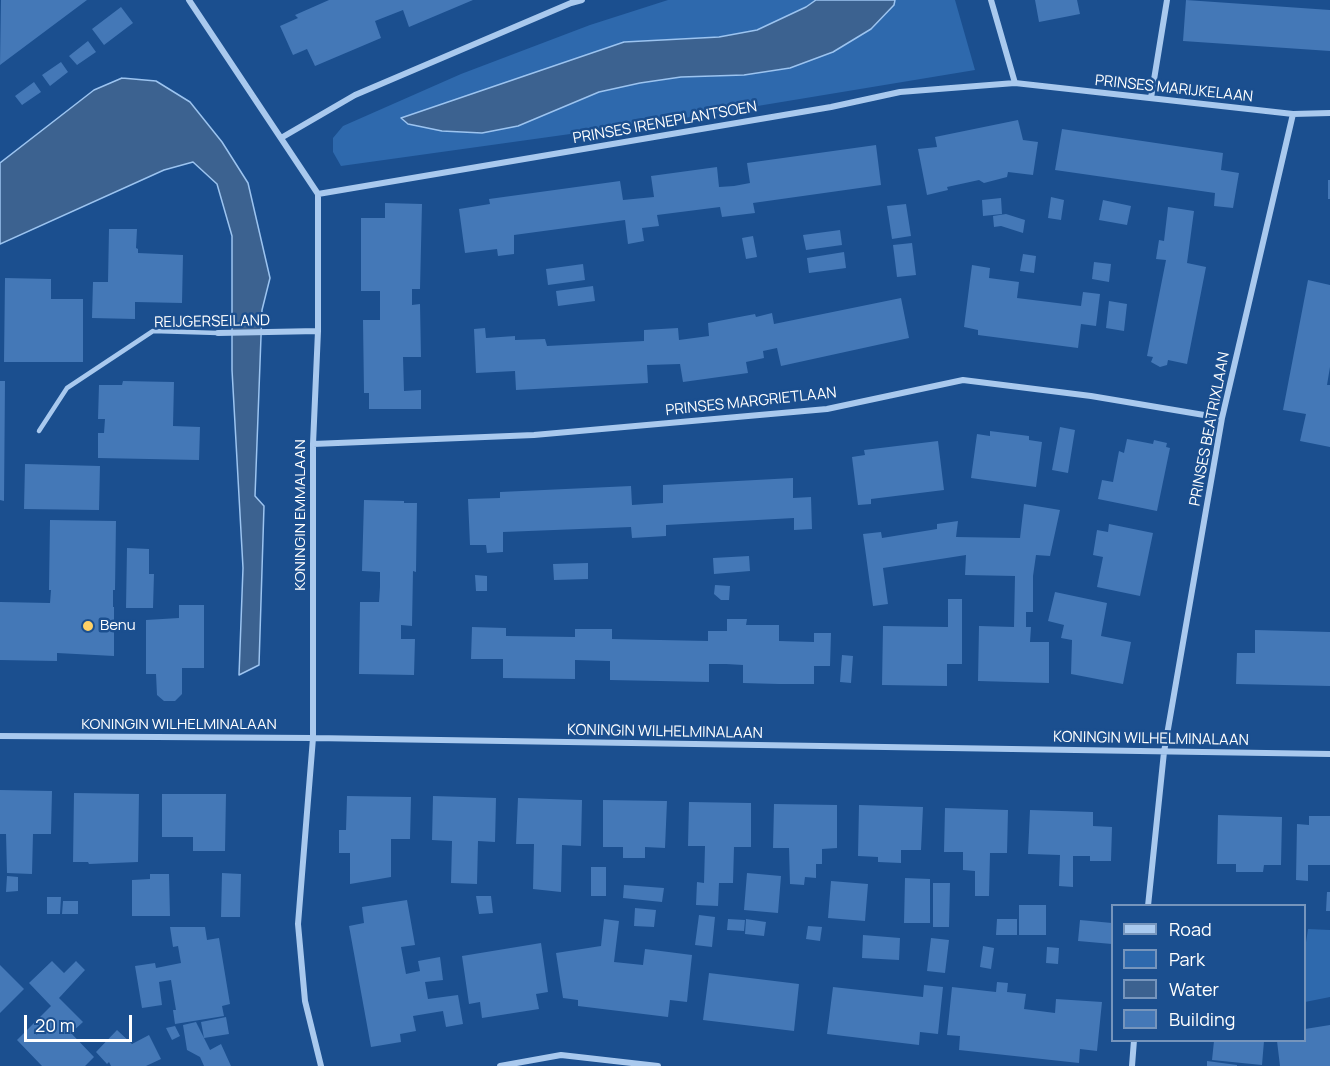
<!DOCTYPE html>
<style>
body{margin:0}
#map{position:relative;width:1330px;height:1066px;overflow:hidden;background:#1b4f8f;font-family:Manrope,sans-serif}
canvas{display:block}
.legend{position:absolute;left:1111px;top:904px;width:195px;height:138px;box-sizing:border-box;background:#1b4f8f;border:2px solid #7695bc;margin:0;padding:8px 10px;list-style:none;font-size:18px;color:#fff}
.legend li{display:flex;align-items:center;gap:12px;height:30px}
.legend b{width:30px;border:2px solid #7695bc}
.scale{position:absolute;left:24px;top:1015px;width:108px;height:27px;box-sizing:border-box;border:3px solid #fff;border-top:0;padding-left:8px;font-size:18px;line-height:21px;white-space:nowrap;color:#fff;-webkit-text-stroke:4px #1b4f8f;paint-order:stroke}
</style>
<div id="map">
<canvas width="1330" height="1066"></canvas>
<ul class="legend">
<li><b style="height:8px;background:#a9c9ee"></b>Road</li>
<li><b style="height:16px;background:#2e69ad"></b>Park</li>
<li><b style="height:16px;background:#3c6290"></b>Water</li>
<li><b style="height:16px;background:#4478b7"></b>Building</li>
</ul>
<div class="scale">20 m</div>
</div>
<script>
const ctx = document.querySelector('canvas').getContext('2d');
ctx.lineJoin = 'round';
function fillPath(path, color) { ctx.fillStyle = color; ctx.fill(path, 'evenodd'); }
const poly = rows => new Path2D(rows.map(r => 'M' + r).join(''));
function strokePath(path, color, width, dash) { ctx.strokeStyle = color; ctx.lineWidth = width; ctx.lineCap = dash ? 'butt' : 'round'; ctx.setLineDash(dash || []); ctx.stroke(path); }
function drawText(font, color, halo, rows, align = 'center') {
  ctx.font = font + ' Manrope,sans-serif'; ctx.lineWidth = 5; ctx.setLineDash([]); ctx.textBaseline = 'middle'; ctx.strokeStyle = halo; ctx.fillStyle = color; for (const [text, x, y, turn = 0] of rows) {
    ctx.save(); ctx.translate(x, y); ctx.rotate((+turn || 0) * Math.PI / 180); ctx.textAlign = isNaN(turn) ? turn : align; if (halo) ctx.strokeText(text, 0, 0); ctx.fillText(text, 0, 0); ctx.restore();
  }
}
fillPath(poly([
 [668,0,816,0,806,7,757,30,719,37,624,42,402,118,518,126,599,92,640,83,681,77,744,75,790,68,833,52,871,29,894,5,895,0,955,0,975,70,685,118,341,166,333,152,333,138,343,126,461,74,590,25],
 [1308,929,1330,930,1330,997,1305,1002,1305,949]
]), '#2e69ad');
const water = poly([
 [816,0,895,0,894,5,871,29,833,52,790,68,744,75,681,77,640,83,599,92,518,126,482,133,442,131,408,124,401,118,624,42,719,37,757,30,806,7,816,0],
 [122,78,156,81,190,102,222,142,248,183,270,278,262,310,255,496,264,506,259,665,239,675,243,568,232,370,232,236,217,184,193,162,164,170,0,244,0,163,94,90,122,78]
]);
fillPath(water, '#3c6290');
strokePath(water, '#9cc4f0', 1.5);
fillPath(poly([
 [1,0,87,0,0,65],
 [329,0,473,0,409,27,403,10,375,21,381,38,315,66,307,49,293,55,280,26,298,18,295,15],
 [1035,0,1077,0,1080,14,1039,22],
 [1186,0,1330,10,1330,51,1183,41],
 [121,7,133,23,104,45,92,29],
 [88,41,96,52,77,65,69,56],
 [61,62,68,72,50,86,42,75],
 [34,82,41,92,22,105,15,96],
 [1018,120,1023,140,1038,142,1033,175,1008,172,1007,177,984,183,979,180,947,187,948,190,927,195,918,149,937,147,935,137],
 [1062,129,1223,153,1221,170,1239,173,1233,208,1214,206,1215,193,1055,170],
 [876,145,881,185,753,203,755,213,722,217,720,207,657,215,659,226,642,228,644,241,628,244,625,220,514,235,514,254,498,256,497,249,465,253,459,209,490,204,489,199,620,181,623,200,654,197,651,176,717,167,719,187,734,186,750,183,747,163],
 [1328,180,1330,180,1330,199,1328,199],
 [1051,197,1064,200,1061,220,1048,218],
 [1001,198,1002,214,983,216,982,200],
 [1103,200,1131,206,1127,225,1099,220],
 [385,203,422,204,420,289,412,289,412,305,420,304,421,357,403,357,404,391,421,390,421,409,369,409,369,393,364,393,363,320,380,320,380,291,361,291,361,218,385,218],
 [906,204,911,236,892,239,887,206],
 [1168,207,1194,211,1187,263,1206,267,1187,364,1168,360,1167,365,1160,367,1151,362,1153,357,1147,356,1166,260,1156,259,1159,240,1164,241],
 [1006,214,1025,220,1023,233,1001,226,994,227,993,216],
 [109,229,137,229,136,248,138,249,138,253,183,255,182,303,135,302,135,319,92,318,93,282,108,282],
 [840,230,842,245,806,250,803,235],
 [753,236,757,257,746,259,742,238],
 [912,243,916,275,897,277,893,245],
 [844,252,846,268,809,273,807,258],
 [1023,254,1036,256,1034,273,1020,271],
 [1094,262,1111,264,1109,282,1092,279],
 [583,264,585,280,548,285,546,269],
 [972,265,990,268,989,278,1019,282,1017,298,1081,306,1083,292,1100,294,1096,326,1081,324,1078,348,978,335,978,330,964,327],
 [5,278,51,279,51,299,83,299,83,362,4,362],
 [1308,280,1330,285,1330,367,1327,385,1330,385,1330,447,1300,441,1306,414,1283,410],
 [593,286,595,301,558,306,556,291],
 [901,298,909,338,781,366,777,348,763,351,764,358,746,362,748,373,683,382,680,364,647,365,648,383,516,390,515,371,476,373,474,329,485,328,486,338,515,336,515,340,545,339,547,346,644,341,644,330,678,328,679,340,709,336,708,323,755,314,756,317,772,313,774,324],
 [1109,301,1127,304,1124,331,1106,328],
 [0,381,5,381,4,501,0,500],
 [123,381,174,382,173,426,200,427,199,460,98,458,98,433,104,433,105,419,98,419,99,385,122,385],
 [1060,427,1075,430,1068,473,1052,470],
 [990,431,1029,436,1029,440,1042,442,1036,487,971,478,977,434,990,436],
 [1127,439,1153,444,1154,440,1167,443,1166,447,1170,448,1157,511,1098,499,1102,480,1113,482,1119,451,1124,453],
 [938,441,944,490,871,499,871,504,858,505,852,457,865,455,864,450],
 [25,464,100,466,99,510,24,509],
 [793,478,793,498,811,497,812,529,794,530,794,518,666,525,666,536,632,538,631,527,503,532,503,552,487,553,486,545,470,545,468,499,500,498,500,492,631,486,632,505,647,504,663,503,663,485],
 [364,500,404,501,404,503,417,503,416,572,413,571,412,626,401,625,401,639,415,639,414,675,359,674,360,602,379,602,380,587,380,572,362,571],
 [1024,504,1060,510,1050,556,1036,555,1033,576,1033,612,1026,612,1026,627,1031,627,1030,642,1049,642,1049,683,978,681,979,626,1014,627,1015,576,965,575,966,555,883,568,888,604,873,606,863,534,881,532,882,538,937,529,937,524,958,521,956,537,1020,538],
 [50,520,116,521,115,590,113,590,113,607,114,607,114,656,57,653,57,661,0,660,0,602,50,603,51,590,49,590],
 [1109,524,1153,533,1140,596,1097,587,1103,557,1093,555,1097,530,1108,532],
 [127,548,149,549,149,574,154,574,153,608,126,608],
 [749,556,750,571,714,574,713,558],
 [588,563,588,579,554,580,553,564],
 [475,575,487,576,487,591,476,591],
 [715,585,730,586,729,600,721,600,714,594],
 [1055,592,1107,603,1101,636,1131,642,1123,684,1071,674,1072,640,1061,638,1064,625,1048,621],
 [948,599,962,599,962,664,947,664,947,686,882,685,883,626,948,627],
 [179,605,204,605,204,668,182,668,182,694,175,701,164,701,157,695,156,674,146,674,146,620,179,618],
 [727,619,747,619,746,625,779,625,779,641,814,642,814,633,831,633,830,666,814,666,814,684,779,684,743,683,743,665,726,664,709,664,709,682,610,680,610,661,575,660,575,679,503,678,503,659,471,659,472,627,506,628,506,636,575,637,575,629,612,629,612,639,708,641,708,631,727,631],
 [1255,630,1330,632,1330,686,1236,684,1237,653,1255,653],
 [842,655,853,656,851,683,840,682],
 [0,790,52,791,51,834,33,834,32,874,7,873,6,834,0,834],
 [74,793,139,794,138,862,89,864,88,862,73,862],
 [162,794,226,794,225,851,193,851,193,837,162,837],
 [347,796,411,797,410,839,391,839,391,877,350,884,350,853,339,853,339,830,346,830],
 [433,796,496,798,495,842,478,841,477,884,451,883,452,841,432,840],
 [518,798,582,800,581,846,562,845,561,892,533,889,534,844,516,844],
 [603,800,667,801,665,848,645,847,645,858,623,858,623,847,603,847],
 [689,802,751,803,751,847,734,847,733,883,719,883,718,906,696,905,697,882,704,883,705,846,688,846],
 [774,804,837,805,837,848,822,849,822,864,816,864,816,878,805,877,804,885,790,884,789,848,773,848],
 [859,805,923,807,921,850,901,850,901,863,878,862,878,857,858,856],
 [945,808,1008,810,1007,853,990,853,989,896,975,896,975,871,963,870,963,852,944,852],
 [1030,810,1093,812,1093,826,1112,827,1111,861,1090,861,1090,856,1073,856,1073,887,1059,886,1060,855,1028,854],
 [1218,815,1282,817,1281,865,1264,865,1263,872,1236,872,1236,864,1217,864],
 [1309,816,1330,816,1330,865,1308,865,1308,881,1296,880,1297,824,1309,825],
 [591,867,606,867,606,896,591,896],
 [222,873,241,874,240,917,221,917],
 [747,873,781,876,778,913,744,910],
 [150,874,169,874,170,916,132,916,132,880,150,879],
 [7,876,18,877,18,891,6,892],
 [905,878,930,879,930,923,904,923],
 [831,881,868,884,865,921,828,918],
 [933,883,950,883,949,927,933,927],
 [624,885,664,888,662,902,623,898],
 [1327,892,1330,892,1330,911,1326,911],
 [476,896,491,896,493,913,479,914],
 [47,897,61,897,60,914,47,914],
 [407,900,415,945,401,947,406,974,420,971,418,961,440,957,443,980,425,982,428,999,458,995,463,1024,446,1027,443,1011,413,1016,416,1031,400,1034,401,1042,371,1047,349,926,364,923,362,907],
 [63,901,78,901,78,914,62,914],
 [1019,905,1046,905,1046,935,1019,935],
 [635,908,656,910,654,927,634,926],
 [699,915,715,917,712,947,695,945],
 [604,919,619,921,614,962,643,965,645,949,692,955,687,1002,670,1000,668,1017,578,1006,578,1000,563,998,556,953,601,946],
 [728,919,745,920,744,931,727,930],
 [746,919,766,922,764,936,745,934],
 [997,919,1017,919,1017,935,996,935],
 [1080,920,1112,923,1112,944,1078,941],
 [808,926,822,927,820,941,806,939],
 [170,927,205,927,207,940,219,938,230,1004,222,1006,224,1016,175,1024,173,1010,176,1010,171,980,159,982,162,1005,142,1008,135,966,155,963,156,968,181,963,178,946,173,947],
 [863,935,900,938,899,960,862,958],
 [931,938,949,940,945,973,927,971],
 [541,943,548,992,536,994,539,1009,482,1018,480,1002,469,1004,462,956],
 [983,946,994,948,991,969,980,967],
 [1047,947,1059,948,1058,964,1046,963],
 [52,961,64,973,76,961,85,970,59,998,83,1022,71,1033,94,1057,85,1066,42,1066,17,1040,51,1006,29,983],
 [0,965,24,989,0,1013],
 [709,973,799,984,794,1031,703,1020],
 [997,982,1008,983,1007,992,1026,994,1024,1009,1055,1013,1056,999,1102,1002,1097,1051,1080,1049,1079,1063,959,1050,960,1036,947,1035,952,987,996,992],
 [924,985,943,987,938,1034,920,1032,919,1045,827,1034,833,987,923,997],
 [226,1017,229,1034,204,1038,201,1022],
 [196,1022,210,1050,221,1044,231,1066,204,1066,200,1057,187,1050,183,1025],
 [1330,1025,1330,1066,1280,1066,1277,1041,1305,1041,1305,1029],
 [175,1026,180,1036,172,1040,166,1028],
 [117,1030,132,1044,149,1035,161,1059,146,1066,111,1066,109,1062,107,1064,96,1052],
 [1214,1041,1264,1041,1262,1065,1212,1060],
 [1207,1061,1237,1065,1237,1066,1207,1066]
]), '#4478b7');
strokePath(poly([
 [39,431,67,388,153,331,218,333]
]), '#a9c9ee', 4.5);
strokePath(poly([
 [189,0,318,194,318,331,313,444,313,738,298,924,305,1001,321,1066],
 [991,0,1015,83],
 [1151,98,1167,0],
 [281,138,355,95,571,3,582,0],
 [318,194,831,107,900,92,1015,83,1293,114,1330,113],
 [218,333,318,331],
 [313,444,534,435,827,409,963,380,1091,396,1222,418],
 [0,736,313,738,1330,754],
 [1148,906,1164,752,1222,418,1293,114],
 [500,1066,561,1055,658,1066],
 [1132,1066,1134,1040]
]), '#a9c9ee', 6);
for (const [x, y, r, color] of [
 [88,626,6,"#ffd166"]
]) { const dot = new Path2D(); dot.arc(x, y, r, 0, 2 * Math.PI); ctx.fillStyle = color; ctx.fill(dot); strokePath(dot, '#1b4f8f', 2); }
drawText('15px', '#fff', '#1b4f8f', [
 ["PRINSES MARIJKELAAN",1174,89,6],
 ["PRINSES IRENEPLANTSOEN",665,123,-10],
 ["REIJGERSEILAND",212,322,-1],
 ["PRINSES MARGRIETLAAN",751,402,-6],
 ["PRINSES BEATRIXLAAN",1210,429,-79],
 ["KONINGIN EMMALAAN",301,515,-90],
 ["KONINGIN WILHELMINALAAN",179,725],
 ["KONINGIN WILHELMINALAAN",665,732,1],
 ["KONINGIN WILHELMINALAAN",1151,739,1]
]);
drawText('15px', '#fff', '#1b4f8f', [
 ["Benu",100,626]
], 'left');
</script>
